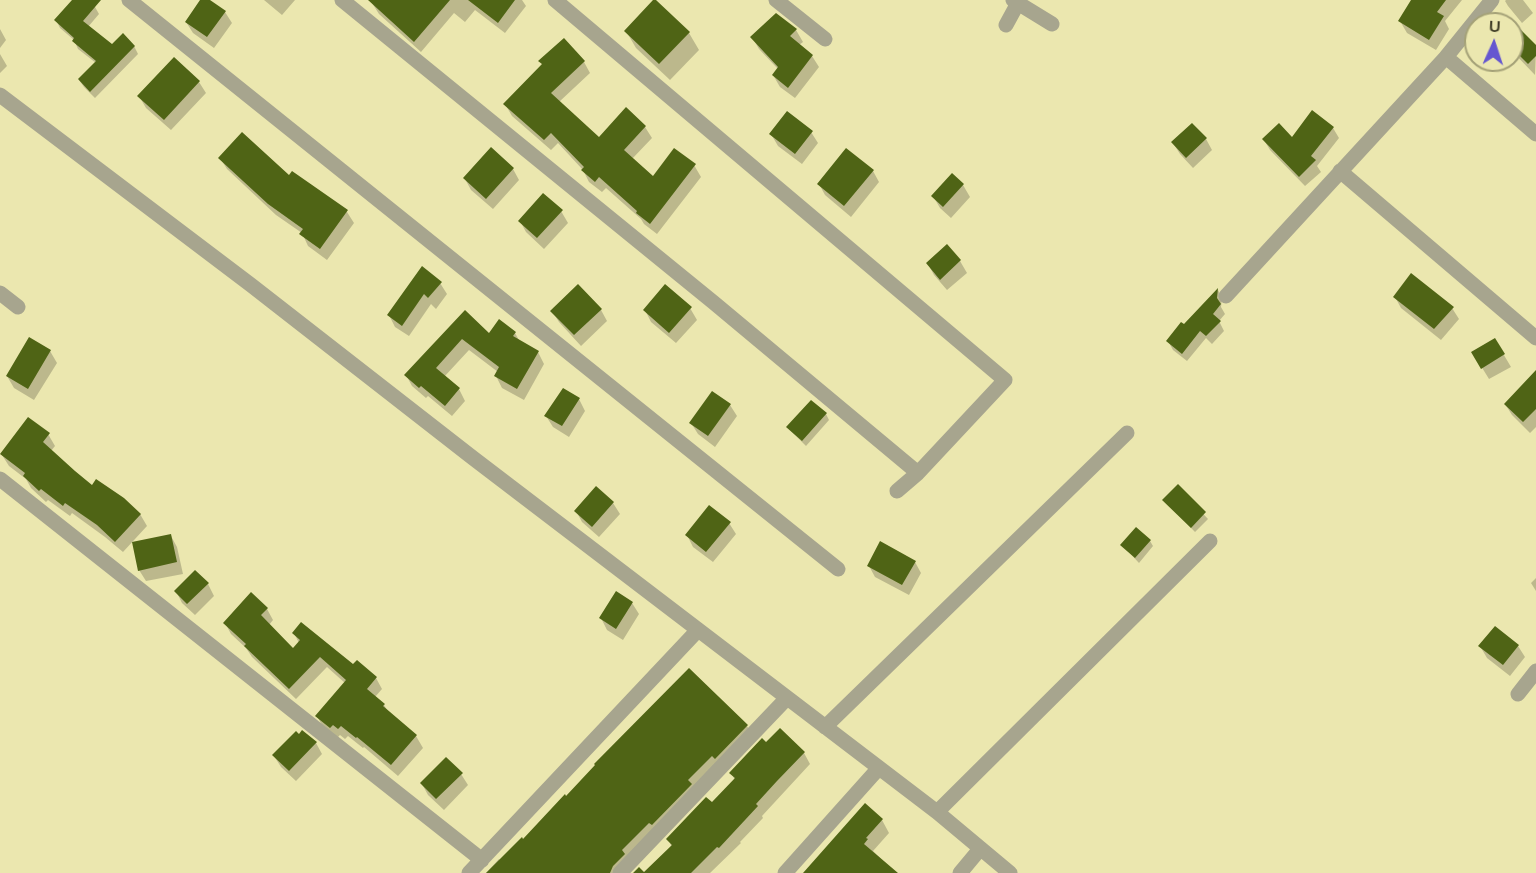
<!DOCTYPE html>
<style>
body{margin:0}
#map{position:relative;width:1536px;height:873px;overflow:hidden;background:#ebe7af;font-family:Mulish,sans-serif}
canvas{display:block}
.north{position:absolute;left:1464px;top:12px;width:60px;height:60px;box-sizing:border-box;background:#ebe7af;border:2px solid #a4a177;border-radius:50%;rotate:3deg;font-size:16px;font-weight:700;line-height:24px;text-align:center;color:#3a3822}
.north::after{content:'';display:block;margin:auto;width:21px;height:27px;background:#6557d0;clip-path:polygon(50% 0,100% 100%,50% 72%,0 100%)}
</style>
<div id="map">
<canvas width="1536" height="873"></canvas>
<div class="north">U</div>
</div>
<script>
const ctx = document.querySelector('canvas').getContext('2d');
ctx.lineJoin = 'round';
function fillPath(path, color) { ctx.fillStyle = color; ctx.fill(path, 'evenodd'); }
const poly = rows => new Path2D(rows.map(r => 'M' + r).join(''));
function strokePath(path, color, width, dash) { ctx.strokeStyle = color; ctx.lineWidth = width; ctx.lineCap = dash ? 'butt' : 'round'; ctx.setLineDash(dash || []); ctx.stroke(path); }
fillPath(poly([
 [74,0,87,0,95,7,99,14,88,27,112,46,134,46,138,54,95,98,84,87,79,80,96,63,78,49,74,40,60,28,56,20],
 [201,0,208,0,225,12,232,23,214,48,193,33,186,22],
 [264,0,295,0,282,15],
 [375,0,522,0,526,6,505,33,475,10,465,22,454,13,421,52,379,14,372,3],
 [1413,0,1462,0,1445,21,1449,29,1436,50,1407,33,1400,21],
 [1506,0,1523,0,1533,13,1522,23,1508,6,1505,1],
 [777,15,796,30,803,42,799,45,812,56,819,67,795,98,780,87,773,75,778,69,759,49,752,37],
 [0,29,6,40,0,48],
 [626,31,689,33,699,50,670,80,636,48],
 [1512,31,1536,48,1535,75,1512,51],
 [0,54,7,66,0,73],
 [540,61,584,62,590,73,559,102,599,139,626,109,645,127,652,138,632,159,653,178,694,165,701,177,657,234,644,224,641,219,606,188,602,192,589,182,583,170,558,143,551,150,512,116,505,104,543,65],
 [199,82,206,93,171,130,146,108,139,96],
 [1312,112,1333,128,1339,138,1317,166,1321,172,1305,186,1270,150,1264,140,1292,139],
 [811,132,818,143,802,164,778,146,771,134],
 [1206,139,1212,150,1193,168,1180,154,1173,143],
 [220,158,289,177,292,173,347,212,354,223,327,260,308,246,302,233,276,215,227,169],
 [513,169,519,180,493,209,471,190,465,179],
 [873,171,879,182,851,217,825,195,819,184],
 [953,176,963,185,970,197,951,218,940,208,933,196],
 [561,211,568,223,544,249,526,232,520,221],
 [947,246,960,261,967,273,947,290,934,275,928,264],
 [440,283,447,294,436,309,431,304,409,336,395,327,389,315],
 [1218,290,1222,298,1221,307,1225,314,1219,321,1224,331,1212,344,1206,338,1187,361,1173,350,1168,341],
 [1395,297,1452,308,1459,319,1441,340,1401,308],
 [690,308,697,320,676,343,651,322,645,310],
 [601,310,607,321,581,346,559,322,552,311],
 [465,313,490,335,515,333,520,342,538,352,544,364,524,400,502,388,496,376,498,372,469,350,444,377,459,389,465,401,452,416,428,396,426,398,412,386,406,375],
 [1495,340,1511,367,1489,379,1473,353],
 [50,351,57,363,34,400,14,388,7,376],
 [1536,385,1536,427,1530,433,1512,415,1505,404],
 [579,399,585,411,569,437,553,427,546,416],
 [812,402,826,414,829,420,806,446,788,428],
 [730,405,737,416,715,447,698,434,691,423],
 [48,434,55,446,51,451,93,487,140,514,147,526,123,552,105,537,72,513,70,516,48,500,46,502,31,488,26,479,9,466,2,455],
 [1178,487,1208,519,1195,532,1164,500],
 [613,503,620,514,599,537,582,522,576,511],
 [729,523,736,534,713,562,693,547,687,535],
 [171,536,177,547,183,574,146,581,139,570],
 [1150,541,1153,546,1139,563,1122,545],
 [915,562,921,573,909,595,875,577,869,566],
 [1536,578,1536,591,1531,583],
 [208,584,214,596,195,615,182,603,176,591],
 [251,595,267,609,273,620,269,625,293,650,299,643,294,633,376,678,382,689,375,697,384,705,389,713,416,736,423,748,398,776,364,747,363,748,348,736,345,739,340,735,337,738,323,727,317,716,345,683,327,667,296,699,252,657,246,648,231,634,225,623],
 [632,603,639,614,623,640,607,630,601,618],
 [1480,646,1518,646,1525,657,1510,676,1487,658],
 [747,726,753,737,624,873,486,873,499,859,501,861,523,841],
 [316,743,322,754,296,781,281,767,274,756],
 [766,744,804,753,810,764,762,816,763,818,740,842,741,843,710,873,646,873,672,847,668,839,712,805,735,780,731,773],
 [461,774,468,785,444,810,428,795,422,784],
 [882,820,889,833,873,851,895,873,805,873]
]), '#0003');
fillPath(poly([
 [72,0,101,0,83,21,112,44,123,33,135,46,90,92,78,79,96,61,72,41,74,38,54,20],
 [200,0,210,0,226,11,207,37,185,22],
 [368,0,450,0,414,42],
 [468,0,515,0,498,23],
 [653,0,656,0,690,32,659,64,624,31],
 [1411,0,1446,0,1437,12,1444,16,1429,40,1398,21],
 [776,13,797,29,790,36,813,55,788,88,772,75,778,67,750,37],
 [1512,21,1536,45,1536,56,1528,64,1512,48],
 [564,38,585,61,551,93,599,137,626,107,646,126,624,150,653,176,674,148,696,164,650,224,636,213,637,211,599,177,595,182,581,170,584,167,551,133,544,140,503,104,542,64,538,61],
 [174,57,200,81,164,120,137,96],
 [1312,110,1334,127,1311,156,1316,160,1299,177,1262,139,1279,123,1292,137],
 [787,111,813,131,795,154,769,134],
 [1192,123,1207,138,1186,158,1171,142],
 [242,132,289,175,292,171,348,210,320,249,299,234,303,229,268,204,218,158],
 [491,147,514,168,486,199,463,178],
 [846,148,874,170,844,206,817,184],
 [952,173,964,184,943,207,931,196],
 [543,193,563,210,537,238,518,221],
 [947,244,961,260,940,280,926,263],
 [422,266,442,282,428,298,424,294,402,326,387,315],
 [1411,273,1454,307,1434,329,1393,297],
 [578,284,602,309,574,335,550,311],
 [665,284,692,307,669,333,643,310],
 [1218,288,1217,298,1221,304,1213,314,1221,321,1206,336,1200,331,1182,354,1166,341,1181,322,1184,324],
 [465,310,489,333,499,319,516,332,513,336,539,351,517,389,494,376,499,367,462,339,436,368,460,388,445,406,421,386,419,388,404,375],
 [29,337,51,350,28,389,6,376],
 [1495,338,1505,354,1481,369,1471,352],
 [1536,370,1536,409,1523,422,1504,404],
 [563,388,580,398,562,426,544,416],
 [712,391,731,404,708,436,689,423],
 [811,400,827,413,802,441,786,427],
 [28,417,50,433,43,442,75,471,92,485,96,479,124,498,141,514,115,542,97,525,65,503,63,506,41,489,39,491,23,476,25,473,0,454],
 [1178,484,1206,512,1191,528,1162,500],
 [596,486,614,502,592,527,574,511],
 [709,505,731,522,706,552,685,535],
 [1136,527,1151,540,1135,558,1120,545],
 [171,534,177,562,138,571,132,542],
 [880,541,916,561,902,585,867,566],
 [195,570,209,583,187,604,174,591],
 [616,591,633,602,616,629,599,618],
 [251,592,268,608,261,615,293,648,300,640,292,633,301,622,353,664,357,660,377,677,367,689,385,704,383,706,417,735,391,765,357,737,356,738,341,726,338,729,333,725,330,728,315,716,346,680,320,657,289,689,244,646,246,644,223,623],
 [1495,626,1519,645,1503,665,1478,646],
 [689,668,748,725,715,759,712,756,688,780,692,784,652,825,649,823,622,850,625,854,613,866,610,873,486,873,522,837,523,839,565,794,566,796,595,765,594,764],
 [780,728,805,752,777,781,756,804,758,806,719,848,717,847,691,873,633,873,639,867,644,872,672,845,666,839,706,797,712,802,735,778,729,773,762,738,766,742],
 [302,730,317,742,289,771,272,755,296,731,299,734],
 [446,757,463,773,436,799,420,783],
 [865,803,883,819,866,838,868,839,864,844,898,873,803,873]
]), '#4f6415');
strokePath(poly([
 [129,0,838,569],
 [342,0,713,302,918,473],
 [555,0,1005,380,918,473,897,491],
 [776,0,825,39],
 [1013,0,1052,24],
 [1006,25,1018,3],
 [1446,57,1536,134],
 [0,95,251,285,473,458,937,812,1010,873],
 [1340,171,1536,338],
 [0,293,18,307],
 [1226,296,1446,57,1492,0],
 [0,479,482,860],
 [1518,694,1536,671],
 [825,727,1127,433],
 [937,812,1210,541],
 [469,873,698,630],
 [620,873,787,698],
 [785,873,878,769],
 [960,873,980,849]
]), '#a7a58e', 15);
</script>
